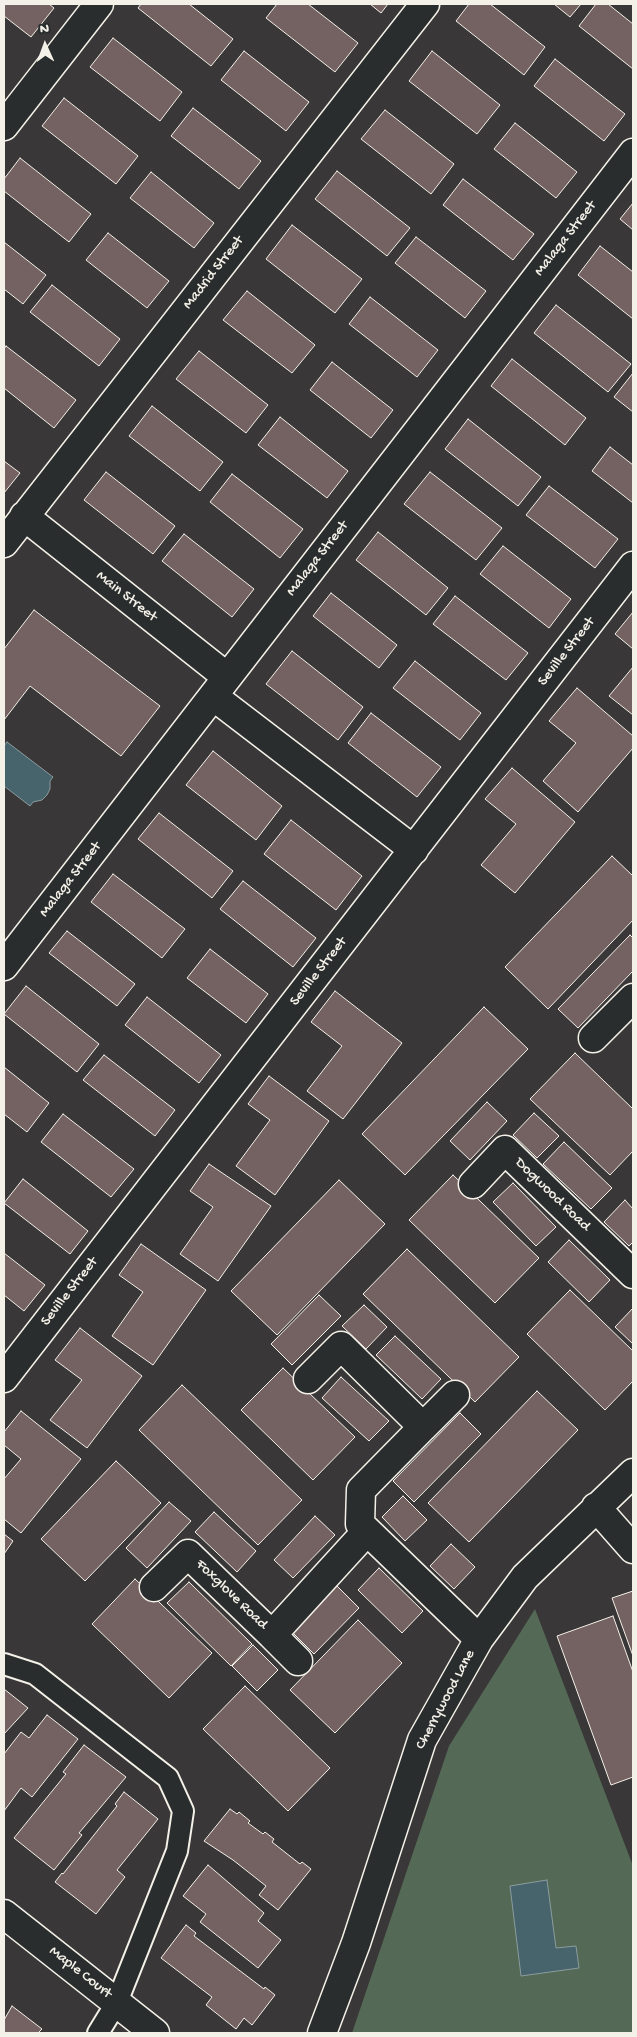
<!DOCTYPE html>
<style>
body{margin:0}
#map{position:relative;width:637px;height:2037px;overflow:hidden;background:#393738;font-family:"Gochi Hand",sans-serif}
canvas{display:block}
.frame{position:absolute;inset:0;border:5px solid #f4f1e8;pointer-events:none}
.north{position:absolute;left:20px;top:20px;width:50px;height:50px;-webkit-text-stroke:4px #2a2d2e;paint-order:stroke;rotate:358deg;font-size:14px;font-weight:700;line-height:20px;text-align:center;color:#f4f1e8}
.north::after{content:'';display:block;margin:auto;width:18px;height:22px;background:#f4f1e8;clip-path:polygon(50% 0,100% 100%,50% 72%,0 100%)}
</style>
<div id="map">
<canvas width="637" height="2037"></canvas>
<div class="frame"></div>
<div class="north">N</div>
</div>
<script>
const ctx = document.querySelector('canvas').getContext('2d');
ctx.lineJoin = 'round';
function fillPath(path, color) { ctx.fillStyle = color; ctx.fill(path, 'evenodd'); }
const poly = rows => new Path2D(rows.map(r => 'M' + r).join(''));
function strokePath(path, color, width, dash) { ctx.strokeStyle = color; ctx.lineWidth = width; ctx.lineCap = dash ? 'butt' : 'round'; ctx.setLineDash(dash || []); ctx.stroke(path); }
function drawText(font, color, halo, rows, align = 'center') {
  ctx.font = font + ' "Gochi Hand",sans-serif'; ctx.lineWidth = 5; ctx.setLineDash([]); ctx.textBaseline = 'middle'; ctx.strokeStyle = halo; ctx.fillStyle = color; for (const [text, x, y, turn = 0] of rows) {
    ctx.save(); ctx.translate(x, y); ctx.rotate((+turn || 0) * Math.PI / 180); ctx.textAlign = isNaN(turn) ? turn : align; if (halo) ctx.strokeText(text, 0, 0); ctx.fillText(text, 0, 0); ctx.restore();
  }
}
fillPath(poly([
 [535,1609,633,1866,633,2033,352,2033,449,1746]
]), '#556a56');
const water = poly([
 [7,742,53,777,50,781,50,789,47,795,42,800,33,802,30,806,4,786,4,746,7,742],
 [547,1880,556,1948,576,1946,579,1968,521,1976,510,1886,547,1880]
]);
fillPath(water, '#47636c');
strokePath(water, '#8c9c9e', 1);
const building = poly([
 [4,4,49,4,54,8,31,37,4,16,4,4],
 [141,4,189,4,233,39,211,66,138,8,141,4],
 [277,4,308,4,358,43,335,72,266,18,277,4],
 [370,4,388,4,381,13,370,4],
 [469,4,490,4,545,47,524,75,456,21,469,4],
 [554,4,581,4,570,17,554,4],
 [596,4,608,4,633,24,633,69,579,26,596,4],
 [113,38,182,92,160,121,90,67,113,38],
 [244,51,309,102,286,131,221,80,244,51],
 [432,51,500,105,477,134,409,81,432,51],
 [555,59,625,114,604,141,534,86,555,59],
 [64,98,138,156,116,184,42,126,64,98],
 [193,108,261,161,239,189,171,136,193,108],
 [385,110,454,164,431,194,361,139,385,110],
 [515,123,577,172,556,198,494,149,515,123],
 [20,158,91,214,69,242,4,191,4,179,20,158],
 [337,171,410,228,387,256,315,199,337,171],
 [151,172,214,223,194,248,130,198,151,172],
 [463,179,534,234,513,260,443,205,463,179],
 [633,203,633,230,620,219,633,203],
 [292,225,362,279,335,313,266,259,292,225],
 [108,233,169,281,147,308,86,260,108,233],
 [416,237,486,291,465,318,395,263,416,237],
 [4,242,46,275,23,304,4,289,4,242],
 [600,246,633,272,633,319,578,275,600,246],
 [52,285,120,339,99,366,30,312,52,285],
 [247,291,315,345,292,373,223,320,247,291],
 [370,297,438,350,417,377,349,324,370,297],
 [556,305,631,364,608,392,534,333,556,305],
 [6,346,76,400,54,428,4,388,4,349,6,346],
 [199,351,268,405,246,433,176,379,199,351],
 [512,359,586,418,565,445,491,386,512,359],
 [332,362,393,410,371,438,310,390,332,362],
 [633,373,633,412,614,397,633,373],
 [152,406,223,462,200,491,129,436,152,406],
 [280,417,348,471,327,498,258,445,280,417],
 [468,419,541,477,518,506,445,449,468,419],
 [610,447,633,465,633,503,592,471,610,447],
 [4,461,20,473,4,493,4,461],
 [106,472,175,526,153,554,84,500,106,472],
 [430,472,502,528,476,560,404,504,430,472],
 [232,474,303,529,280,558,210,502,232,474],
 [549,486,618,539,595,568,526,515,549,486],
 [378,532,448,588,426,615,356,560,378,532],
 [184,534,254,589,232,617,162,561,184,534],
 [503,546,571,599,549,628,480,574,503,546],
 [331,593,397,645,379,668,313,616,331,593],
 [455,596,528,653,506,680,433,624,455,596],
 [34,610,160,706,121,756,30,686,4,720,4,649,34,610],
 [633,612,633,649,615,634,633,612],
 [292,651,363,707,338,740,266,684,292,651],
 [415,661,481,713,460,740,393,688,415,661],
 [633,667,633,715,609,696,633,667],
 [577,688,633,736,633,748,578,812,543,781,576,743,549,721,577,688],
 [371,713,441,767,417,797,348,743,371,713],
 [213,751,282,806,256,840,186,785,213,751],
 [512,768,575,822,515,893,481,865,516,824,485,799,512,768],
 [159,813,233,871,212,898,138,839,159,813],
 [291,820,362,876,336,910,264,854,291,820],
 [612,856,633,876,633,920,548,1009,505,967,612,856],
 [113,874,185,929,162,958,91,902,113,874],
 [243,881,316,938,293,967,220,909,243,881],
 [67,931,135,984,117,1006,49,953,67,931],
 [630,935,633,938,633,971,578,1028,558,1009,630,935],
 [210,949,268,994,246,1023,187,978,210,949],
 [26,986,99,1044,77,1072,4,1014,26,986],
 [335,991,402,1043,343,1119,307,1091,342,1046,311,1022,335,991],
 [147,997,221,1055,199,1083,125,1025,147,997],
 [484,1007,528,1049,405,1175,362,1134,484,1007],
 [575,1053,633,1109,633,1151,610,1175,530,1099,575,1053],
 [104,1055,175,1110,155,1136,83,1080,104,1055],
 [4,1067,49,1103,27,1132,4,1114,4,1067],
 [269,1076,329,1121,275,1195,236,1166,270,1120,248,1104,269,1076],
 [487,1102,507,1121,470,1160,450,1141,487,1102],
 [534,1113,559,1136,537,1158,513,1135,534,1113],
 [63,1114,134,1169,111,1197,41,1142,63,1114],
 [564,1142,612,1188,591,1209,543,1164,564,1142],
 [209,1164,271,1206,218,1281,180,1254,213,1207,190,1191,209,1164],
 [453,1175,539,1258,495,1303,409,1220,453,1175],
 [23,1179,88,1231,70,1254,4,1203,23,1179],
 [339,1180,385,1224,277,1335,231,1291,339,1180],
 [513,1183,556,1227,536,1246,493,1202,513,1183],
 [625,1200,633,1209,633,1242,629,1246,604,1222,625,1200],
 [569,1240,610,1280,589,1302,548,1262,569,1240],
 [141,1244,206,1290,153,1365,112,1336,143,1292,119,1275,141,1244],
 [407,1249,519,1357,475,1402,363,1294,407,1249],
 [4,1253,45,1285,24,1311,4,1295,4,1253],
 [570,1290,633,1351,633,1381,605,1410,527,1334,570,1290],
 [319,1295,341,1316,292,1365,271,1344,319,1295],
 [364,1305,387,1327,366,1349,342,1326,364,1305],
 [633,1308,633,1344,615,1327,633,1308],
 [80,1328,142,1376,87,1448,50,1420,82,1380,55,1360,80,1328],
 [395,1336,441,1379,422,1399,376,1355,395,1336],
 [283,1368,355,1437,313,1480,241,1410,283,1368],
 [341,1377,389,1421,369,1441,322,1398,341,1377],
 [182,1385,302,1500,258,1545,139,1430,182,1385],
 [537,1391,578,1430,469,1542,428,1503,537,1391],
 [21,1411,81,1459,21,1533,4,1519,4,1479,21,1459,4,1445,4,1432,21,1411],
 [460,1413,481,1434,414,1502,393,1481,460,1413],
 [116,1461,161,1503,85,1581,41,1539,116,1461],
 [403,1496,427,1520,405,1541,382,1517,403,1496],
 [169,1502,191,1521,147,1568,126,1548,169,1502],
 [214,1512,256,1551,237,1572,195,1532,214,1512],
 [315,1516,335,1535,293,1578,274,1560,315,1516],
 [4,1534,13,1541,4,1554,4,1534],
 [451,1544,475,1567,454,1589,430,1566,451,1544],
 [379,1568,423,1611,402,1633,358,1590,379,1568],
 [135,1579,212,1653,169,1698,92,1624,135,1579],
 [189,1582,252,1644,231,1666,167,1603,189,1582],
 [337,1586,359,1608,314,1654,292,1632,337,1586],
 [633,1591,633,1656,612,1598,633,1591],
 [613,1616,633,1672,633,1777,611,1785,557,1636,613,1616],
 [358,1620,402,1663,335,1733,290,1690,358,1620],
 [253,1645,278,1670,257,1691,232,1666,253,1645],
 [245,1686,330,1768,288,1811,203,1729,245,1686],
 [4,1689,28,1708,4,1734,4,1689],
 [47,1715,78,1739,32,1797,21,1788,4,1811,4,1754,21,1732,29,1738,47,1715],
 [84,1745,126,1777,79,1833,82,1835,54,1870,14,1838,66,1774,63,1772,84,1745],
 [124,1792,158,1819,117,1870,125,1877,96,1914,55,1882,62,1873,63,1874,117,1806,115,1804,124,1792],
 [230,1809,237,1814,239,1812,250,1821,248,1823,263,1834,265,1832,274,1839,272,1842,300,1864,302,1862,311,1869,278,1910,259,1895,266,1886,233,1860,204,1841,230,1809],
 [208,1865,264,1913,258,1921,281,1940,258,1968,200,1922,206,1914,183,1896,208,1865],
 [186,1925,196,1933,194,1936,264,1989,265,1987,275,1995,252,2025,244,2018,236,2029,206,2005,212,1997,161,1958,186,1925],
 [12,2006,42,2029,38,2033,4,2033,4,2020,12,2006]
]);
fillPath(building, '#746161');
strokePath(building, '#f4f1e8', 1);
const service = poly([
 [4,1664,35,1674,168,1778,183,1811,177,1851,117,2002,98,2033]
]);
const minor = poly([
 [4,126,99,4],
 [24,516,227,677],
 [4,543,425,4],
 [213,696,414,850],
 [4,966,633,153],
 [593,1038,633,998],
 [473,1184,505,1150,633,1274],
 [4,1378,633,566],
 [308,1379,341,1346,423,1427,361,1490,360,1524,479,1639],
 [423,1427,455,1395],
 [596,1507,633,1549],
 [154,1587,188,1554,272,1635,367,1531],
 [272,1635,298,1661],
 [4,1914,155,2033],
 [322,2033,356,1943,422,1740,479,1639,525,1577,633,1473]
]);
strokePath(service, '#f4f1e8', 24);
strokePath(minor, '#f4f1e8', 31);
strokePath(service, '#2a2d2e', 20);
strokePath(minor, '#2a2d2e', 28);
drawText('15px', '#f4f1e8', '#2a2d2e', [
 ["Malaga Street",566,239,-52],
 ["Madrid Street",214,273,-52],
 ["Malaga Street",318,559,-52],
 ["Main Street",126,597,38],
 ["Seville Street",567,652,-52],
 ["Malaga Street",71,880,-52],
 ["Seville Street",319,972,-52],
 ["Dogwood Road",552,1195,44],
 ["Seville Street",70,1292,-52],
 ["Foxglove Road",231,1595,44],
 ["Cherrywood Lane",446,1700,-62],
 ["Maple Court",80,1973,38]
]);
</script>
